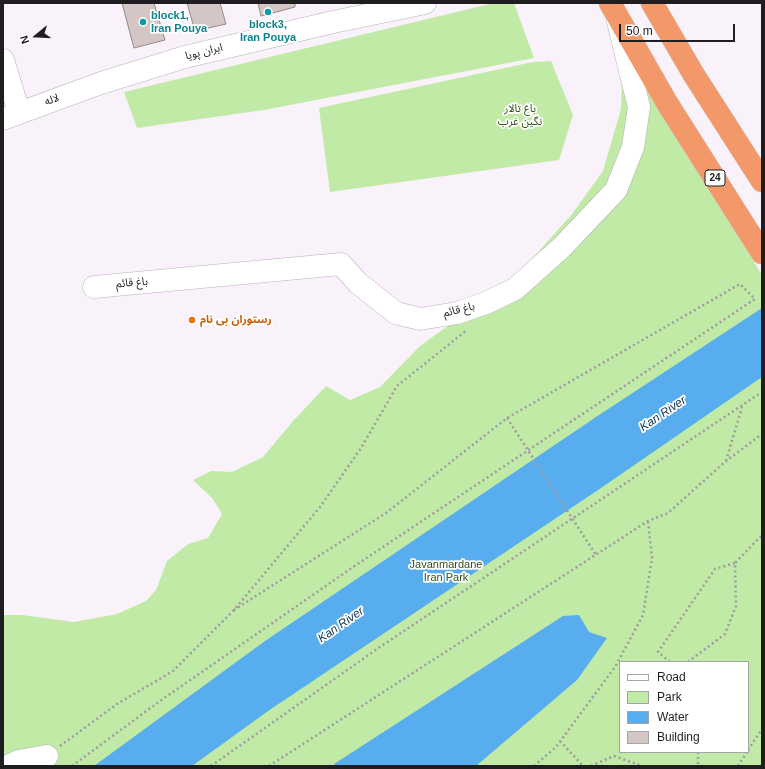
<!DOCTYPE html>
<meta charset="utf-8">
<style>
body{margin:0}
#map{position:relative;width:765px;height:769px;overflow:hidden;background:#faf2fb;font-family:Arial,sans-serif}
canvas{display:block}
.frame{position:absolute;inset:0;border:4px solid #201d21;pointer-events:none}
.legend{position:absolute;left:619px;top:661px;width:130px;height:92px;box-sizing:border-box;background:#fff;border:1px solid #a6a5a6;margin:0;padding:5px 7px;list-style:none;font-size:12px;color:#201d21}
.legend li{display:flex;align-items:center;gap:8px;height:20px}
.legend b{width:20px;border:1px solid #a6a5a6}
.north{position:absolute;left:16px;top:16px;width:40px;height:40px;-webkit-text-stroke:3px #fff;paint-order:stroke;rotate:252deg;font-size:11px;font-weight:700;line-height:16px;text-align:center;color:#201d21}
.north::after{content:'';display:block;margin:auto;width:14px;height:18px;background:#201d21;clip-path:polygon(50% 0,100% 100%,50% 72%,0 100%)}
.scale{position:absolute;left:619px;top:24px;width:116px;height:18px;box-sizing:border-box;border:2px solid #201d21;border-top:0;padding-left:5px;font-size:12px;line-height:14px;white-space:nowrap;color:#201d21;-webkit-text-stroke:3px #fff;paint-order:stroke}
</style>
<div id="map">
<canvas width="765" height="769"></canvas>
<div class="frame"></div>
<ul class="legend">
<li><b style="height:5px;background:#fff"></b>Road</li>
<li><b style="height:11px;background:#c0eaa5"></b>Park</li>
<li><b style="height:11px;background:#58adef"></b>Water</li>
<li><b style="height:11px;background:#d3c6c4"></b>Building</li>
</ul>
<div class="north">N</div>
<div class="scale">50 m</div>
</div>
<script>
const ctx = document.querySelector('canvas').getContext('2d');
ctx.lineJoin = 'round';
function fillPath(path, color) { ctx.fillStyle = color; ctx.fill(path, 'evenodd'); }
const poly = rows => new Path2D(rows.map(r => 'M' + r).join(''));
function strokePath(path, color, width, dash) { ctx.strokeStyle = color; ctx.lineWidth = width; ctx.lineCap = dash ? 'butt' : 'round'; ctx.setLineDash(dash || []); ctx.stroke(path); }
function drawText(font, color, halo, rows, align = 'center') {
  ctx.font = font + ' Arial,"Noto Sans Arabic",sans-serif'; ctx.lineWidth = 3.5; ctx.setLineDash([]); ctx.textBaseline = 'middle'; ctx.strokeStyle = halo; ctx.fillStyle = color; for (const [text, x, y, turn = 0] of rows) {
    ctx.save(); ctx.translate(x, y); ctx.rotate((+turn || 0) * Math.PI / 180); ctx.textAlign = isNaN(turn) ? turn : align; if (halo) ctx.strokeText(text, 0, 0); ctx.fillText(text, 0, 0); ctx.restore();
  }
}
fillPath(poly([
 [494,3,514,3,534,58,264,110,137,128,124,92],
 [623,47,762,275,762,766,3,766,3,615,22,615,74,622,117,614,146,601,156,590,167,561,188,544,208,538,222,514,213,499,193,480,211,471,232,472,263,457,294,420,326,386,350,400,380,387,420,346,515,278,572,214,603,171,621,109],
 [620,662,748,662,748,752,620,752],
 [551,61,573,115,559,160,330,192,319,108,533,62]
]), '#c0eaa5');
fillPath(poly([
 [762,308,762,377,601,488,268,711,192,766,94,766,265,641,596,417],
 [579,615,589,632,607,638,577,680,476,766,336,766,334,764,563,616]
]), '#58adef');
const building = poly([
 [122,3,154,3,165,40,134,48,122,3],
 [187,3,220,3,226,24,195,31,187,3],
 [258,3,295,3,295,7,261,16,258,3]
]);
fillPath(building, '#d3c6c4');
strokePath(building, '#968a88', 1);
const minor = poly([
 [3,60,19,112],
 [3,119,101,83,185,57,333,22,425,3],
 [94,287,341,264,358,283,396,313,420,319,457,313,486,303,515,289,562,247,616,190,633,147,639,107,618,22],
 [8,766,19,761,47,756]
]);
const highway = poly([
 [610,3,667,103,762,253],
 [652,3,694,75,762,181]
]);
strokePath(minor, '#b8b0b9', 23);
strokePath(highway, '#d2d2d3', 23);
strokePath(poly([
 [726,461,742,407],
 [670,662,658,652,715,569,735,563],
 [688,662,725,634,736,606,735,563,762,535],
 [560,741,583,766],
 [60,746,117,704,173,671,234,610,320,507,361,448,397,386,467,330],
 [748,750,762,729],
 [698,752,698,766],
 [72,766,160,701,356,565,755,299,740,284,507,418,386,513,234,610],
 [211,766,377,649,762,392],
 [269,766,648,521,668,513,726,461,762,434],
 [534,766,556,747,615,667,643,615,652,558,648,521],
 [591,766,614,756,642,766],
 [738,766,747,752]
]), '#a09aa1', 2.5, [2, 3]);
strokePath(minor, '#fff', 22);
strokePath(highway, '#f39869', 22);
strokePath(poly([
 [507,418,596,555]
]), '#a09aa1', 2.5, [2, 3]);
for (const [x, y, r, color] of [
 [268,12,4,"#0f9aa8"],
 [143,22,4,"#0f9aa8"],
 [192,320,4,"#e8710a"]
]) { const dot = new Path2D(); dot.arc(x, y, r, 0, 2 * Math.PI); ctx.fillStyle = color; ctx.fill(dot); strokePath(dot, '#fff', 1.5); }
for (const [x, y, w] of [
 [715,178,20]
]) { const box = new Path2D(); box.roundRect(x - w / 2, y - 8, w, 16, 3); ctx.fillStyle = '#fff'; ctx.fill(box); strokePath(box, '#201d21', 1); }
drawText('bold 10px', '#201d21', null, [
 ["24",715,178]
]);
drawText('bold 11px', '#0d838f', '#fff', [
 ["block1,",151,16],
 ["Iran Pouya",151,29],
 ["block3,",268,25,"center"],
 ["Iran Pouya",268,38,"center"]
], 'left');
drawText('11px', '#201d21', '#fff', [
 ["ایران پویا",204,52,-14],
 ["لاله",52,100,-19],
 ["باغ قائم",132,283,-5],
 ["باغ قائم",459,310,-14]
]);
drawText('11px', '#305014', '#fff', [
 ["باغ تالار",520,109],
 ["نگین غرب",520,122],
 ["Javanmardane",446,565],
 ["Iran Park",446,578]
]);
drawText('bold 11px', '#c56008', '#fff', [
 ["رستوران بی نام",200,320]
], 'left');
drawText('italic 12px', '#143853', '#fff', [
 ["Kan River",663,414,-34],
 ["Kan River",341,625,-35]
]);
</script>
